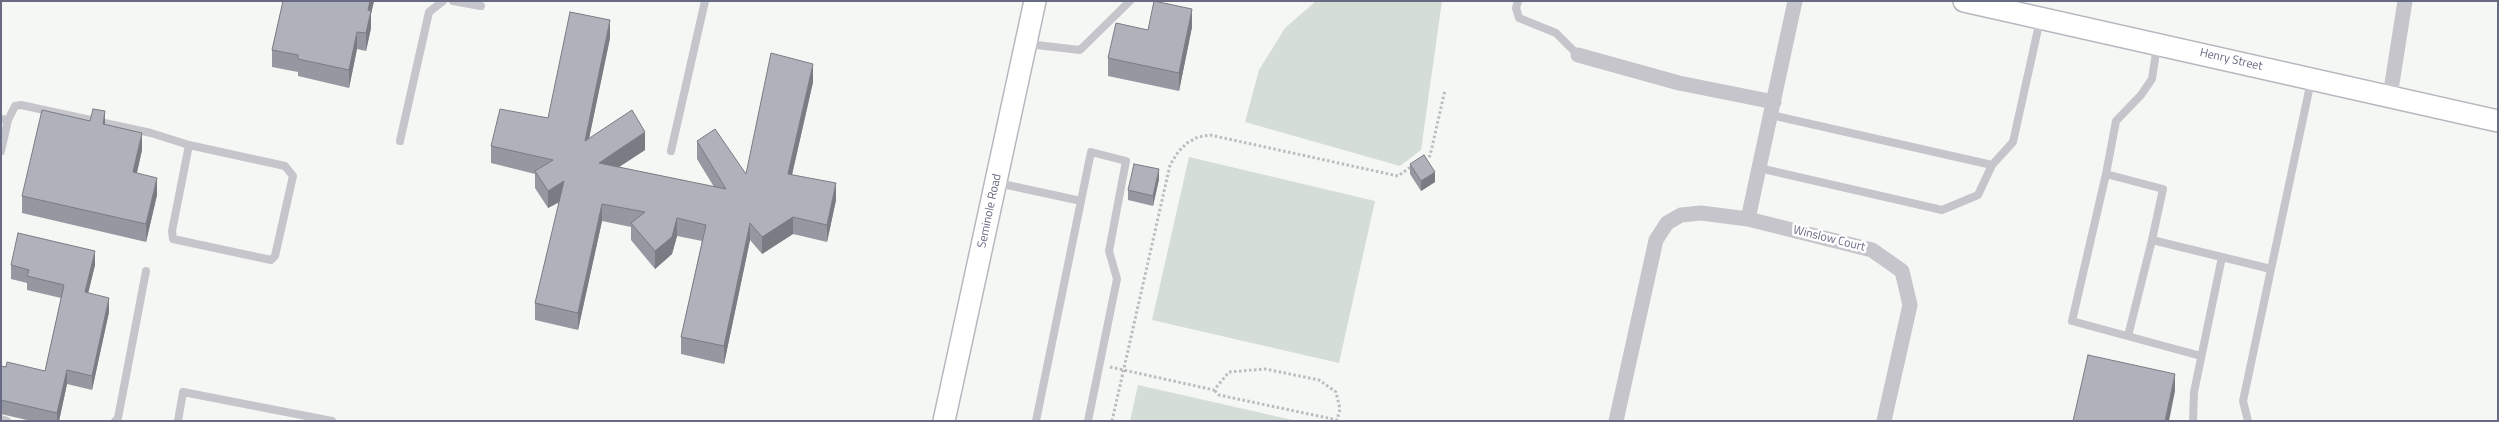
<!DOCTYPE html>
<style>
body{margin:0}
#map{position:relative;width:2499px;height:422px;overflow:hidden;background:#f5f7f4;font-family:"Titillium Web",sans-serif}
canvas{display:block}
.frame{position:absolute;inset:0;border:2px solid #686a83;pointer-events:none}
</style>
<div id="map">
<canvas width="2499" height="422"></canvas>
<div class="frame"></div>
</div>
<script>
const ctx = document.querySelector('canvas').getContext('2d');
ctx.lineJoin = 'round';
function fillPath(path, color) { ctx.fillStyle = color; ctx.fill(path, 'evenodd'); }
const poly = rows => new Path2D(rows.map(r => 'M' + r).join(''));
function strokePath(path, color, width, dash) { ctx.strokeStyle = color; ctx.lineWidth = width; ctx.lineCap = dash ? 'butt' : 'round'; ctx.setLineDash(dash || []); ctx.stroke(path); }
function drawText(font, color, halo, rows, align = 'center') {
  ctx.font = font + ' "Titillium Web",sans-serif'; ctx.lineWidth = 5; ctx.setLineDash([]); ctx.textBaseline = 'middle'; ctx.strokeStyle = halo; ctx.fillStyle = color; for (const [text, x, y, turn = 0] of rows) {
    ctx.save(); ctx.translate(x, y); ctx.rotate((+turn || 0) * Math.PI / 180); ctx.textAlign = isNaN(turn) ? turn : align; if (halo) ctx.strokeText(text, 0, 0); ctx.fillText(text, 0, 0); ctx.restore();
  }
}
fillPath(poly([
 [1316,1,1442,1,1421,150,1400,166,1245,122,1259,70,1285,28],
 [1189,157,1375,201,1339,363,1152,320],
 [1138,385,1297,421,1130,421]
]), '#d5ddd7');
const secondary = poly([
 [1964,1,2498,121],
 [944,421,1035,1]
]);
strokePath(secondary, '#b7b8bf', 24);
strokePath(poly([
 [1424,159,1430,156,1445,90],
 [1110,367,1214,390,1229,372,1265,369,1319,380,1336,392,1340,409,1337,420,1219,395,1214,390],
 [1112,421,1170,165,1178,152,1187,143,1198,137,1210,135,1398,176,1412,166]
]), '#bcbcc0', 3, [2.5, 2.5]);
strokePath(poly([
 [453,1,481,6],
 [1518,1,1516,8,1519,18,1556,33,1578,55],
 [1028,44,1080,50,1130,1],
 [2157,46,2152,79,2141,95,2116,121,2106,174,2072,321,2201,356],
 [1771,115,1992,165,2013,142,2040,20],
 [1,119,8,120,15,106,21,105,151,133,189,145,285,166,293,176,275,256,271,260,173,239,172,231,189,145],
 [400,141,429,12,443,1],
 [1,151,8,120],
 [671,151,705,1],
 [1759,168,1942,210,1978,195,1992,165],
 [2106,174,2163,189,2152,240,2271,269],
 [998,183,1081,201],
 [2128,336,2152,240],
 [1,419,7,421],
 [115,421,118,418,146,271],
 [178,421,183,392,332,421],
 [1036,421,1091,152,1126,161,1109,251,1117,279,1088,421],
 [2193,421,2194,392,2222,257],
 [2248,421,2243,401,2311,81]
]), '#c5c5cb', 8);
strokePath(poly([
 [1578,55,1679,83,1774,102],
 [2390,96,2405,1],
 [1748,219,1795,1],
 [1616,421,1656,240,1667,223,1681,215,1701,213,1748,219,1872,250,1902,271,1910,305,1884,421]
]), '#c5c5cb', 15);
strokePath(secondary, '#fff', 21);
fillPath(poly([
 [283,1,374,1,371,14,371,28,366,51,357,49,349,88,298,76,298,72,272,67,272,50],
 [1192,27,1179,91,1108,76,1108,58,1148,30],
 [610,38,589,138,645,150,619,167,714,187,697,159,697,141,746,174,813,82,792,175,836,200,827,242,793,234,762,254,750,240,724,364,681,354,681,337,702,241,677,236,672,254,655,269,631,240,631,227,602,221,578,330,535,320,535,303,560,202,548,208,535,188,535,174,491,163,491,146,548,118],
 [105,124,142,150,137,173,157,195,146,242,22,213,22,196],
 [1410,164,1435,182,1421,191,1410,174],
 [1159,179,1153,206,1128,200,1128,190],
 [11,265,95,265,88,293,109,312,92,390,67,384,59,421,31,421,1,414,1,366,45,371,61,298,27,290,27,283,11,279]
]), '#9698a1');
fillPath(poly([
 [370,1,374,1,371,14,371,28,366,51,366,33,368,10],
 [1192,9,1192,27,1179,91,1179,73],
 [610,20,610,38,585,158,585,141],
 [357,32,357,49,349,88,349,70],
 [813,64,813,82,788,192,788,174],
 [105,111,105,129,103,124],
 [645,132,645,150,599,180,599,163],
 [142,133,142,150,133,189,133,172],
 [1159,169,1159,179,1153,206,1153,196],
 [1435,172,1435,182,1421,191,1421,181],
 [157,178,157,195,146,242,146,224],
 [564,181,564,199,548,208,548,191],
 [836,183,836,200,827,242,827,225],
 [602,204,602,221,578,330,578,313],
 [793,217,793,234,762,254,762,237],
 [677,218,677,236,672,254,655,269,655,251],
 [750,223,750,240,724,364,724,346],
 [95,251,95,265,85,306,85,292],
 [109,298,109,312,92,390,92,376],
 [67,370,67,384,59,421,57,421,57,413],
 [2175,374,2175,391,2169,421,2165,421]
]), '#7a7c83');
const building = poly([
 [283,1,370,1,368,10,371,11,366,33,357,32,349,70,298,59,298,55,272,50,283,1],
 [1154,1,1192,9,1179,73,1108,58,1116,23,1148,30,1154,1],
 [570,12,610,20,585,141,632,110,645,132,599,163,726,189,697,141,715,129,746,174,771,53,813,64,788,174,836,183,827,225,793,217,762,237,750,223,724,346,681,337,706,225,677,218,672,237,655,251,631,223,645,212,602,204,578,313,535,303,564,181,548,191,535,171,553,160,491,146,500,109,548,118,570,12],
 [93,109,105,111,103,124,142,133,133,172,157,178,146,224,22,196,42,110,90,121,93,109],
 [1424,155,1435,172,1421,181,1410,164,1424,155],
 [1134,164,1159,169,1153,196,1128,190,1134,164],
 [18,233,95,251,85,292,109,298,92,376,67,370,57,413,1,400,1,366,6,367,7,362,45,371,64,285,27,276,29,270,11,265,18,233],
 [2088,355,2175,374,2165,421,2073,421,2088,355]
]);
fillPath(building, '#afb1bb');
strokePath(building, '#7a7c83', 1);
drawText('12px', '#686a83', '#fff', [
 ["Henry Street",2231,60,13],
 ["Seminole Road",990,211,-78],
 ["Winslow Court",1829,239,14]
]);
</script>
